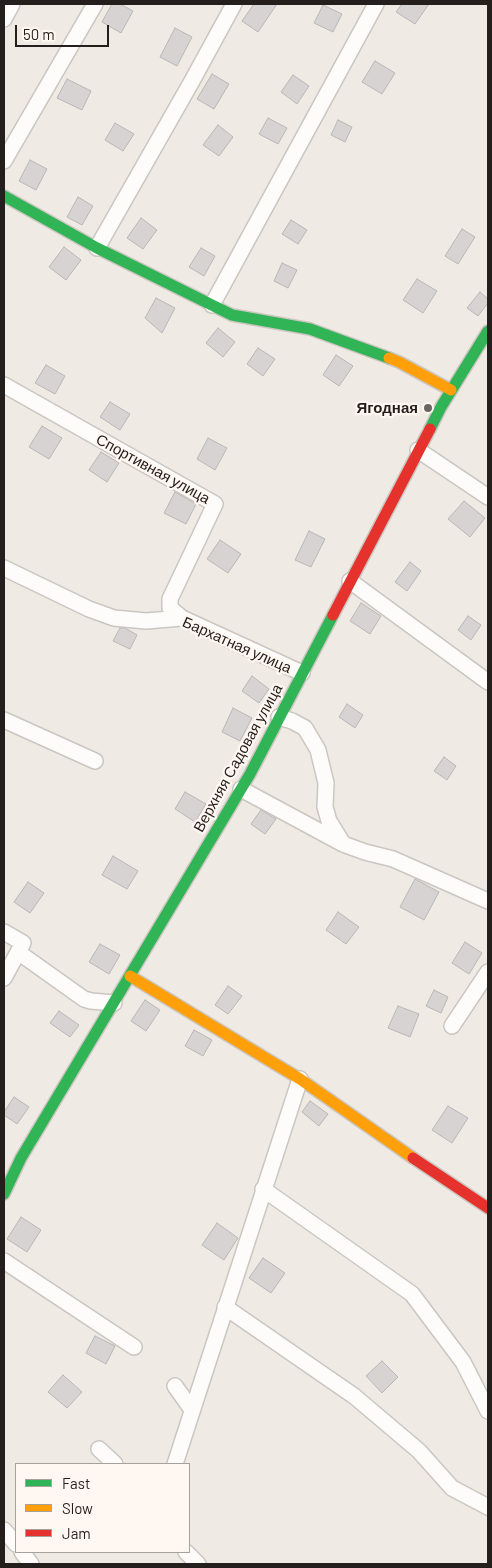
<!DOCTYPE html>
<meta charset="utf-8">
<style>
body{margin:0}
#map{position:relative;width:492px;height:1568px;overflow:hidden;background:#f0eae4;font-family:Barlow,sans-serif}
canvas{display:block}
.frame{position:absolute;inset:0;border:5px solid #241f1c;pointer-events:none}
.legend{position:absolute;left:15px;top:1463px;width:175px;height:90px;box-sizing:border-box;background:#fff7f1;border:1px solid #a7a19c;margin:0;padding:6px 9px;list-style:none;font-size:15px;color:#241f1c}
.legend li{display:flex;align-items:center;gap:10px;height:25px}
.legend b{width:25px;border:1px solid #a7a19c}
.scale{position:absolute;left:15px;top:25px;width:94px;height:22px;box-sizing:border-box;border:2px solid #241f1c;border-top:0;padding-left:6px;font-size:15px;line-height:18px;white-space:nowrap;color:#241f1c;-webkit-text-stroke:4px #fff7f1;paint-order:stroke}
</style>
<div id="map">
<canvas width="492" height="1568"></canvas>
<div class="frame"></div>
<ul class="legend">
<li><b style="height:6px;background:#30b455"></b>Fast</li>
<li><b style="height:6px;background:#ff9f0a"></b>Slow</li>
<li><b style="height:6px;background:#e5322d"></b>Jam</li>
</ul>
<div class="scale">50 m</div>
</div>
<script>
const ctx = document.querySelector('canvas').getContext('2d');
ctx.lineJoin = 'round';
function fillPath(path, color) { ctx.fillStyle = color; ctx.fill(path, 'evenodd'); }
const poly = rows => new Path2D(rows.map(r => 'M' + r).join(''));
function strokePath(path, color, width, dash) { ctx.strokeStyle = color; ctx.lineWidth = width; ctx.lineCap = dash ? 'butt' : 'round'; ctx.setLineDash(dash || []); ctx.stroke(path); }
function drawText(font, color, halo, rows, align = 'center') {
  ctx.font = font + ' Barlow,sans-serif'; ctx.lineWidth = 4.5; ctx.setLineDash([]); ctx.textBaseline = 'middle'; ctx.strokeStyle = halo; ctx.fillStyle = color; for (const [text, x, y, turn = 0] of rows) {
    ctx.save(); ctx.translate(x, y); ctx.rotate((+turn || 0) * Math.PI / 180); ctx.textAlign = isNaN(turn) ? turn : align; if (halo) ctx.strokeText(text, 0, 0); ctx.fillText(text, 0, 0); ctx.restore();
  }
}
const building = poly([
 [112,4,120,4,133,11,121,33,102,22,112,4],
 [254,4,277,4,258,32,242,21,254,4],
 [402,4,429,4,415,24,396,12,402,4],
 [323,5,342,14,333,32,314,23,323,5],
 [175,28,192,37,177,66,160,57,175,28],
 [375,61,395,73,382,94,362,82,375,61],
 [212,74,229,84,214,109,197,99,212,74],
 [293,75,309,86,297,104,281,92,293,75],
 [67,79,91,91,82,110,57,98,67,79],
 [268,118,287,128,278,144,259,134,268,118],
 [338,120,352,127,345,142,331,135,338,120],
 [115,123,134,134,123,151,105,140,115,123],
 [218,125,233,137,219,156,203,145,218,125],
 [30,160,47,169,36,190,19,181,30,160],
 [78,197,93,206,82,225,67,217,78,197],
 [141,218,157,230,143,249,127,238,141,218],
 [291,220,307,230,298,244,282,234,291,220],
 [462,229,475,237,458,264,445,256,462,229],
 [64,247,81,260,66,280,49,267,64,247],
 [201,248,215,256,204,276,189,267,201,248],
 [282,263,297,270,288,288,274,281,282,263],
 [417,279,437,291,423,313,403,300,417,279],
 [480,292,488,299,488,303,478,316,467,308,480,292],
 [156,298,175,308,162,333,145,318,156,298],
 [218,328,235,342,223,357,206,343,218,328],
 [258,348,275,359,263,376,247,364,258,348],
 [336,355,353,366,339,386,323,375,336,355],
 [46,365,65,376,55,394,35,383,46,365],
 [110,402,130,414,120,430,100,417,110,402],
 [42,426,62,438,49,459,29,447,42,426],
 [208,438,227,448,215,470,197,459,208,438],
 [101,452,119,463,107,482,89,470,101,452],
 [175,492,196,504,186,524,164,513,175,492],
 [464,501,485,518,470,537,448,519,464,501],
 [309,531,325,539,311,567,295,560,309,531],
 [220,540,241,554,228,573,207,559,220,540],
 [410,562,421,571,407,591,395,582,410,562],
 [361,603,381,616,370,634,350,621,361,603],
 [468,616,481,625,471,640,458,630,468,616],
 [120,628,125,628,137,635,130,649,113,641,120,628],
 [252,676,269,689,259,703,242,691,252,676],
 [347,704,363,715,355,728,339,717,347,704],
 [233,708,252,718,240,741,222,732,233,708],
 [444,757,456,766,447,780,434,771,444,757],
 [185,792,206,804,195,822,175,809,185,792],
 [261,810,276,819,265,834,251,824,261,810],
 [113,856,138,871,127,889,102,875,113,856],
 [415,879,439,892,424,920,400,907,415,879],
 [28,882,44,893,30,913,14,902,28,882],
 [338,912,359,927,346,944,326,930,338,912],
 [465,942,482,953,469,974,452,963,465,942],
 [100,944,120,955,109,974,89,962,100,944],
 [228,986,242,996,228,1014,215,1005,228,986],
 [434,990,448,997,441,1013,426,1006,434,990],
 [145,1000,160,1010,146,1031,131,1021,145,1000],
 [398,1006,419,1014,410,1037,388,1028,398,1006],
 [59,1011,79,1025,70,1037,50,1023,59,1011],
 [194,1030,212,1040,203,1056,185,1046,194,1030],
 [14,1097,29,1107,17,1124,4,1115,4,1112,14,1097],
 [310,1101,328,1114,319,1126,302,1112,310,1101],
 [448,1106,468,1118,452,1143,432,1130,448,1106],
 [21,1217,41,1230,27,1252,7,1239,21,1217],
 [217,1223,238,1238,224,1260,202,1245,217,1223],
 [263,1258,285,1273,271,1293,249,1278,263,1258],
 [95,1336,115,1346,106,1364,86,1353,95,1336],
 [382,1361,398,1377,382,1393,366,1376,382,1361],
 [63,1375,82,1392,67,1408,48,1392,63,1375]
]);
fillPath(building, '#d7d3d2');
strokePath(building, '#bab6b6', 1);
const street = poly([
 [4,19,12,4],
 [4,161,95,4],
 [97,248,192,81,234,4],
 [212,305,376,4],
 [4,385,215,504,170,599,170,608,182,618],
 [418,450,488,497],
 [4,568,89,609,114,618,146,621,182,618,302,673],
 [350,581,488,682],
 [279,717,292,721,305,728,318,750,326,783,325,807,329,821,342,842],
 [4,720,95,761],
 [241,789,343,844,365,852,393,859,488,901],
 [4,932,23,943,4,978],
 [18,952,84,999,91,1001,114,1003],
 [452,1026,488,972],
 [263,1189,412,1294,463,1362,488,1411],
 [4,1261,134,1347],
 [225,1307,354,1396,419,1451,452,1488,488,1507],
 [175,1386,192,1410],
 [99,1449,115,1464],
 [175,1464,300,1079],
 [4,1530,16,1544],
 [22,1552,31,1564],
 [186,1552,198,1564]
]);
const fast = poly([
 [4,196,97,248,232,315,310,329,389,358],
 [430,429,441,407,488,331],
 [4,1194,21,1158,250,774,333,615]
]);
const slow = poly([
 [389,358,399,362,451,390],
 [130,976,300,1079,413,1158]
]);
const jam = poly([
 [333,615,430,429],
 [413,1158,488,1208]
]);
strokePath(street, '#cbc6c1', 18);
strokePath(fast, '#cbc6c1', 14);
strokePath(slow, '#cbc6c1', 14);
strokePath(jam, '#cbc6c1', 14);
strokePath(street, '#fdfcfb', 15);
strokePath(fast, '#30b455', 11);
strokePath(slow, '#ff9f0a', 11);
strokePath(jam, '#e5322d', 11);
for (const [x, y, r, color] of [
 [428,408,5,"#6b6662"]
]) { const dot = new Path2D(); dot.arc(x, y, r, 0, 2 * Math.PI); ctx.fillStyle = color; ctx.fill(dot); strokePath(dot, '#fff7f1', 2); }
drawText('bold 15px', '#241f1c', '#fff7f1', [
 ["Ягодная",418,408]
], 'right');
drawText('15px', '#241f1c', '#fff7f1', [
 ["Спортивная улица",153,469,29],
 ["Бархатная улица",237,645,24],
 ["Верхняя Садовая улица",238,758,-61]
]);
</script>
